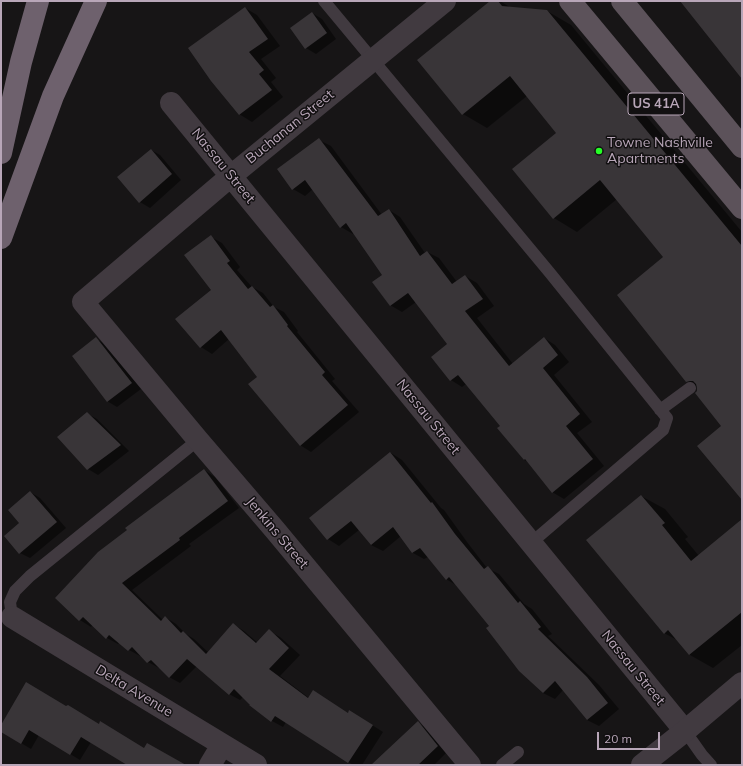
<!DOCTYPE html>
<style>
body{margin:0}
#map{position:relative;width:743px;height:766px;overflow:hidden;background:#171516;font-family:Mulish,sans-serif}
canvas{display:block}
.frame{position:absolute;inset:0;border:2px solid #b8a6b8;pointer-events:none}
.scale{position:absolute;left:597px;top:732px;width:63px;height:18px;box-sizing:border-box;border:2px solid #b8a6b8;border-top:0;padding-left:5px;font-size:12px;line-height:14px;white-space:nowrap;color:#b8a6b8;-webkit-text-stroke:3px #121011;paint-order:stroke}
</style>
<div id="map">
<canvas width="743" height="766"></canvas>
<div class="frame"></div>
<div class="scale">20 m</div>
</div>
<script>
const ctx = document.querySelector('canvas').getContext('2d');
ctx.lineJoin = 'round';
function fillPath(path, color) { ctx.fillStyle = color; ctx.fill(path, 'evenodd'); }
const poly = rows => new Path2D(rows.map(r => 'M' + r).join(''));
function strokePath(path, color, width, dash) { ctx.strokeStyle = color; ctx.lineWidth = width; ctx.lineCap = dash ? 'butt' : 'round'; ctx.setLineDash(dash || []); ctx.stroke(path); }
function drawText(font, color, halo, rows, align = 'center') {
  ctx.font = font + ' Mulish,sans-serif'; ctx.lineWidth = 3; ctx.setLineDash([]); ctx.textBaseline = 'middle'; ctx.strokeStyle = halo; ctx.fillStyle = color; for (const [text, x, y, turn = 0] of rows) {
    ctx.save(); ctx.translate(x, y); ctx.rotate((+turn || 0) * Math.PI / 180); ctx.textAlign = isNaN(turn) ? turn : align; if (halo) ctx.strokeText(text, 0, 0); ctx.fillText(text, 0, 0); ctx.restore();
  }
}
fillPath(poly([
 [491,1,500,1,511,8,547,11,571,25,742,232,742,499,722,426,698,388,686,381,664,257,617,199,577,232,554,218,558,133,527,96,487,128,463,114,419,60],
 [245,8,257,15,280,46,261,59,276,78,271,82,283,97,252,122,239,114],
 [312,13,322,19,336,39,316,54,306,48,291,28],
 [319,140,331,146,382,215,389,210,400,217,425,253,427,252,439,258,457,282,465,276,477,283,494,306,477,318,513,364,544,338,555,345,569,362,554,375,592,422,577,433,604,466,564,499,552,492,529,462,524,460,501,426,466,384,462,387,451,380,448,345,416,302,402,312,390,305,383,275,354,233,353,234,341,227,313,189,305,196,293,189],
 [151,150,160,155,181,180,150,208,140,202],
 [211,237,222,243,240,267,237,270,252,287,263,293,274,307,284,312,298,331,297,332,335,379,332,381,359,412,311,452,300,445,258,377,229,339,212,354,201,347,212,290],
 [96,339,106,344,141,389,117,407,107,401],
 [88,414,97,419,129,451,98,475,88,469,58,437],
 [391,453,402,460,441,508,444,510,467,542,487,568,499,574,524,604,532,609,552,634,548,636,599,685,619,709,599,726,587,720,563,690,555,699,543,693,456,585,446,579,428,557,424,559,413,553,401,536,383,551,371,545,359,530,339,546,328,539],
 [204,470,215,477,239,508,189,544,191,546,132,590,163,620,165,617,176,624,186,634,194,639,209,653,233,624,244,631,258,643,269,631,280,637,300,655,280,676,309,698,361,718,383,732,362,765,353,765,286,722,283,727,272,721,243,697,240,700,229,694,197,666,180,683,169,677,160,667,159,668,148,662,141,655,140,656,129,650,120,642,118,644,107,638,93,624,91,627,80,620],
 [30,492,40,498,66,528,30,558,20,553],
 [641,496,665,509,688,537,685,539,699,556,742,520,742,645,713,668,690,655,679,641,664,633],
 [418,723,427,728,447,752,434,765,381,765],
 [99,725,145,749,178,765,129,765,91,742,80,760,39,735,31,749,1,731,1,727]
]), '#0007');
fillPath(poly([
 [490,1,498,1,502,6,547,10,742,246,742,500,697,446,721,426,695,393,697,391,697,388,696,384,693,381,690,381,686,382,617,295,663,257,600,180,553,219,512,169,556,133,510,76,462,115,417,60],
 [680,1,742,1,742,79],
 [245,7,268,39,249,52,264,70,259,74,272,90,239,115,211,81,188,48],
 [312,12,327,33,305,49,290,28],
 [319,138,378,216,389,209,420,256,427,251,452,284,465,275,483,299,465,311,509,366,544,337,558,355,543,368,580,414,566,426,593,459,552,493,525,459,524,460,497,428,500,426,458,375,450,381,431,357,447,344,408,293,390,306,372,282,382,275,346,223,340,228,305,180,292,190,277,169],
 [151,149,172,174,139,203,117,177],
 [211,235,230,261,227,263,248,289,252,286,270,307,273,305,288,325,287,326,325,372,322,375,348,405,300,446,248,384,257,377,221,330,200,348,175,319,211,290,184,255],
 [96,337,132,383,107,402,72,356],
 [87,412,121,445,87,470,57,437],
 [390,452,431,503,432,502,455,534,484,569,488,566,518,603,520,601,541,627,538,629,587,677,608,703,587,720,555,681,543,693,519,671,486,628,489,626,449,577,446,580,420,548,412,553,393,527,371,545,351,521,327,540,309,518],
 [204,469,228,501,179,538,180,540,122,583,161,621,165,616,181,633,183,631,206,654,233,623,256,643,269,629,289,648,269,669,308,698,313,690,348,713,349,710,373,725,348,763,325,748,275,716,271,722,249,705,250,705,234,689,229,695,187,659,169,678,151,660,147,663,132,647,128,651,109,635,106,639,83,617,79,621,55,598,98,552,127,530,125,528],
 [30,491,57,522,19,554,4,536,19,523,8,510],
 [641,495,665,523,662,525,691,561,742,519,742,612,689,655,668,630,664,634,586,540],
 [26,682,66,706,68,705,99,724,100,721,144,748,147,743,186,765,127,765,81,737,70,755,29,730,21,744,1,732,1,725],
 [418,721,438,746,418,765,371,765]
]), '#393538');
strokePath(poly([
 [324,1,550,273,667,418,663,430,531,543],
 [660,410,690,388],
 [12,617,10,602,15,591,30,576,198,440],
 [685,731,702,755,711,765],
 [502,765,518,752]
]), '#413a40', 12);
strokePath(poly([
 [445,1,231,176,83,302,198,440,275,530,470,765],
 [171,103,685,731],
 [12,617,256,765],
 [210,765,222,745]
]), '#413a40', 22);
strokePath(poly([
 [642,765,685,731,742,683]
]), '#413a40', 22);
strokePath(poly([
 [570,1,742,208],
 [622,1,742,147]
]), '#5c525a', 22);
strokePath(poly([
 [1,153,21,62,38,1],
 [1,238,53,96,96,1]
]), '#6e616d', 22);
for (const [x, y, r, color] of [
 [599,151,4,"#26fe27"]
]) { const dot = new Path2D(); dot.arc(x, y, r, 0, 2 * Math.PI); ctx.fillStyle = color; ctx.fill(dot); strokePath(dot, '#121011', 1.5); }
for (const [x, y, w] of [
 [656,104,56]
]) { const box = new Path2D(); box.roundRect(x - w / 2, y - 11, w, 22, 3); ctx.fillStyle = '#121011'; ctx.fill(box); strokePath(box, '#b8a6b8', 1); }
drawText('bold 13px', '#b8a6b8', null, [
 ["US 41A",656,104]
]);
drawText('14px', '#b8a6b8', '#121011', [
 ["Buchanan Street",290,127,-39],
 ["Nassau Street",223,166,51],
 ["Nassau Street",428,417,51],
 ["Jenkins Street",277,533,50],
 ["Nassau Street",633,668,51],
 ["Delta Avenue",134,691,31]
]);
drawText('14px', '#b8a6b8', '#121011', [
 ["Towne Nashville",607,143],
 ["Apartments",607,159]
], 'left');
</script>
